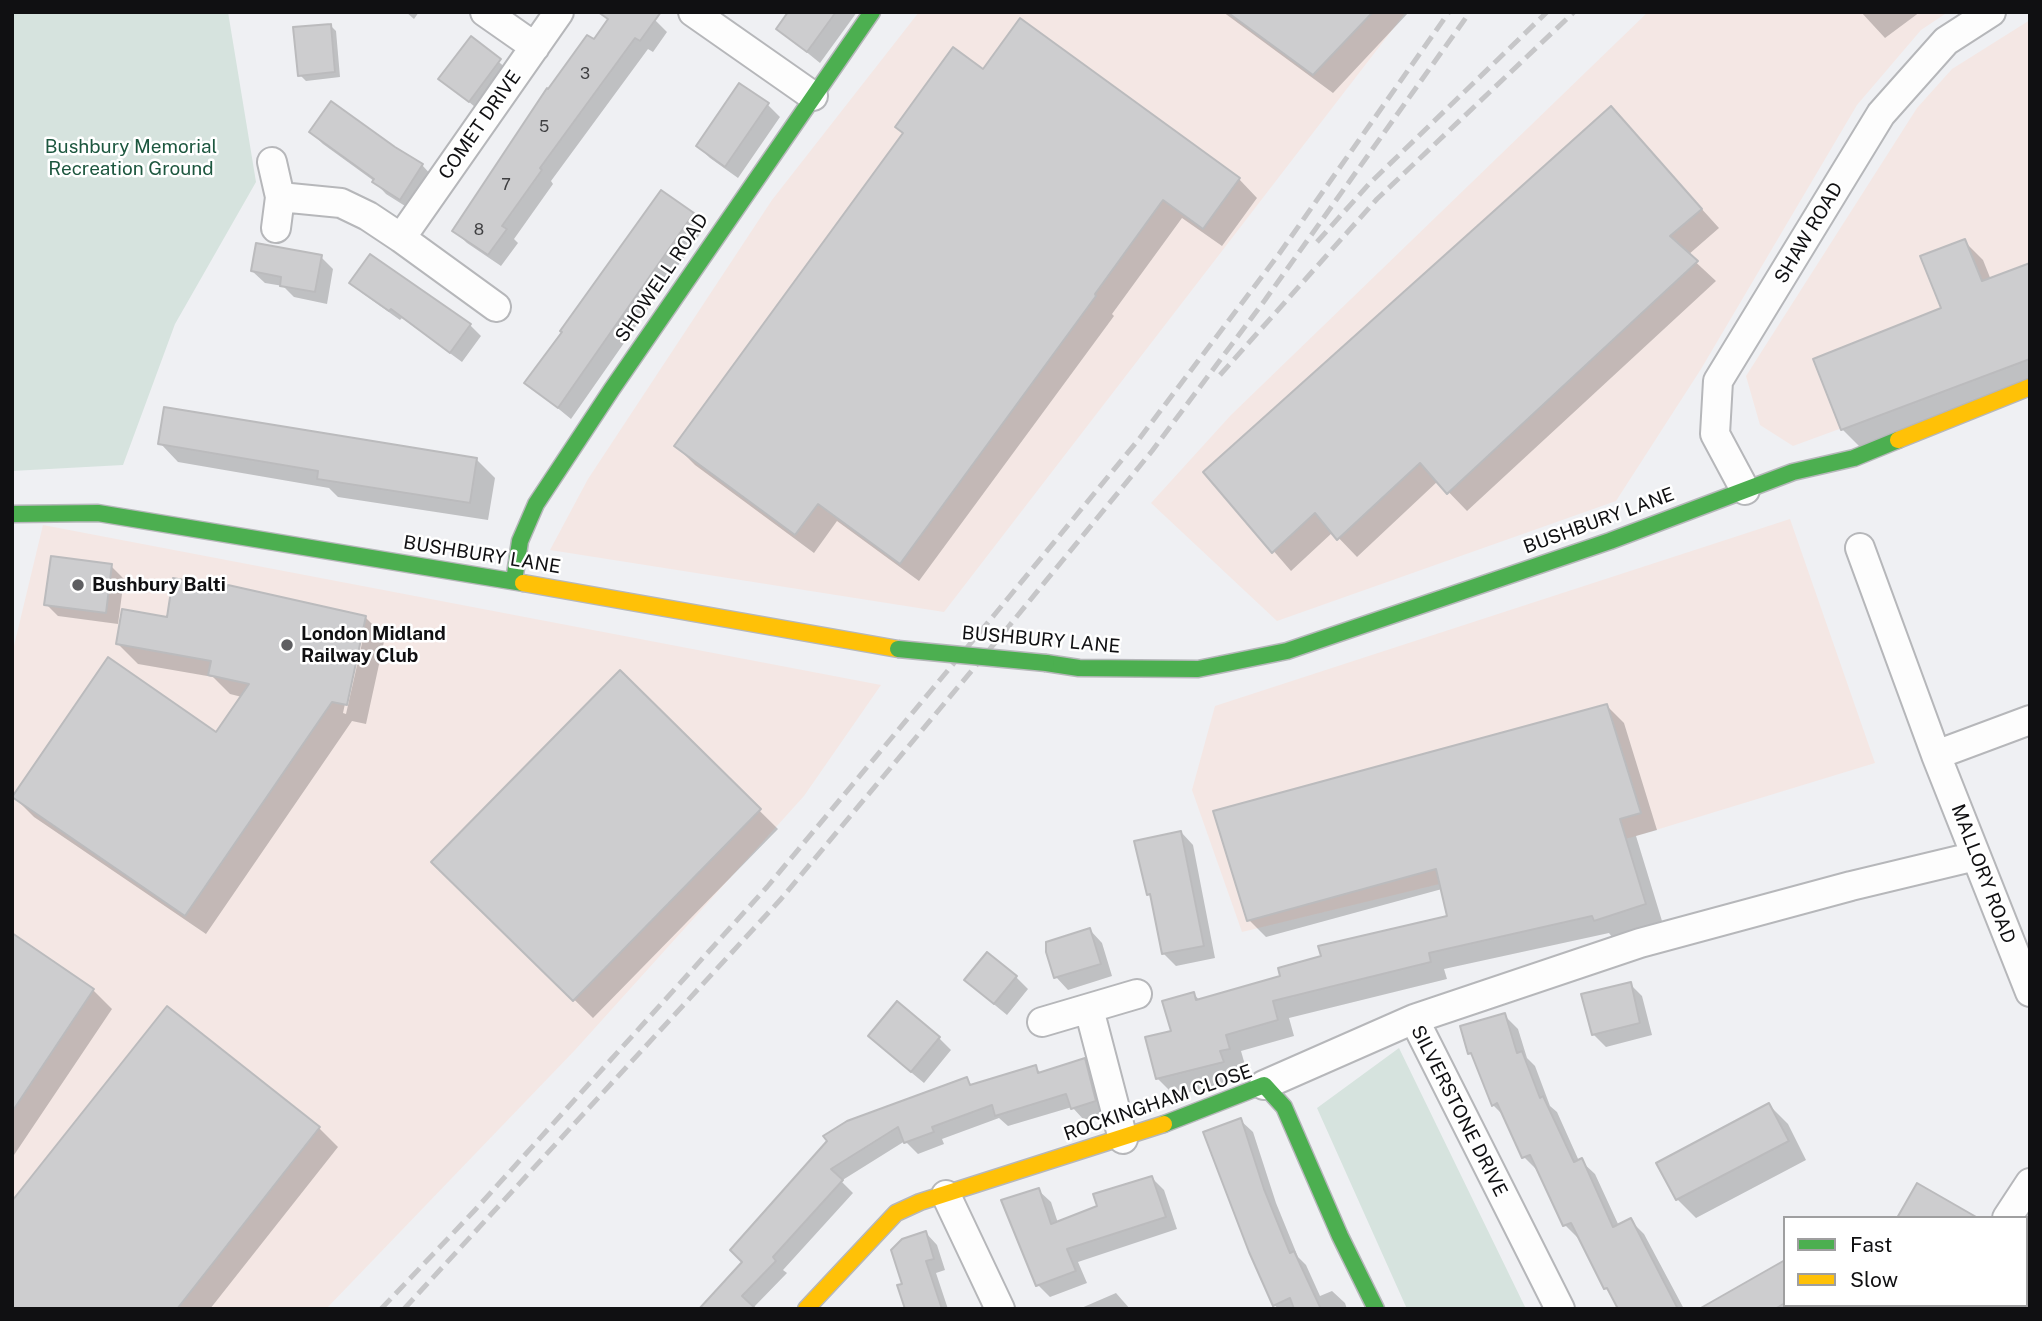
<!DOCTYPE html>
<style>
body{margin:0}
#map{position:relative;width:2042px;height:1321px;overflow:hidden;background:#eff0f3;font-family:"Public Sans",sans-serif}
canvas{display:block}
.frame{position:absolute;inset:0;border:14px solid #101012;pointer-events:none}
.legend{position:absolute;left:1783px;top:1216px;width:245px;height:91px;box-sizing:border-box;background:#fff;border:2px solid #9f9fa0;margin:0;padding:9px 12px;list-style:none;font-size:21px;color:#101012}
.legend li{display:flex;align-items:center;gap:14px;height:35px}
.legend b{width:35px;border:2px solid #9f9fa0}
</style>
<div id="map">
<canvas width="2042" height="1321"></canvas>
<div class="frame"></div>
<ul class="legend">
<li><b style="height:9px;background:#4caf50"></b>Fast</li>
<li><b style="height:9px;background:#ffc107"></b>Slow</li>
</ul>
</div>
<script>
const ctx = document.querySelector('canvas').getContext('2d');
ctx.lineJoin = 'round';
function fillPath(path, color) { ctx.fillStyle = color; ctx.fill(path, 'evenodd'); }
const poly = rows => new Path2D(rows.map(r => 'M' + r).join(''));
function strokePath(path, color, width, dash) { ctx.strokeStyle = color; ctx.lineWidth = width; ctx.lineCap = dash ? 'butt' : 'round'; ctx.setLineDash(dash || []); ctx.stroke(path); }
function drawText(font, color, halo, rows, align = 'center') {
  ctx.font = font + ' "Public Sans",sans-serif'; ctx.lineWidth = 5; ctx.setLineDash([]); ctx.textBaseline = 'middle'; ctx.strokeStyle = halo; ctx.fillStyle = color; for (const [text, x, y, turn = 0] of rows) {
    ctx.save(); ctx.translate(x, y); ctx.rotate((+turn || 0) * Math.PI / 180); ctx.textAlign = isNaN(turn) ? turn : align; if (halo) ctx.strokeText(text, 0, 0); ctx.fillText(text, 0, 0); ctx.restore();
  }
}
fillPath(poly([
 [919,12,1406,12,944,612,550,550,588,479,772,200],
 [1648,12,1948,12,1921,30,1857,105,1701,369,1616,501,1277,621,1151,503,1231,415],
 [2030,20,2030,359,1793,446,1760,425,1746,376,1917,108,1952,69],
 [1790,519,1875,763,1633,837,1242,932,1192,790,1215,706],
 [43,525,881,685,804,796,575,1050,326,1309,12,1309,12,654]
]), '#f4e7e4');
fillPath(poly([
 [12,12,228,12,256,182,175,324,123,465,12,471],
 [1399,1048,1526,1309,1407,1309,1317,1108]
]), '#d6e3de');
fillPath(poly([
 [406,12,419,12,414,19],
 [790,12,857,12,820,63,778,29],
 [1223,12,1409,12,1333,93],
 [1861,12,1920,12,1885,38],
 [655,20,667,32,653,52,648,49,551,181,553,184,514,239,518,243,501,266,467,243,455,231,594,42],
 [330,25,336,31,340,77,306,81,300,75],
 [471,39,512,73,482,113,441,78],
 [983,71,1239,179,1257,198,1222,246,1182,218,1112,314,1114,316,919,581,837,521,814,553,695,465,676,446],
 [740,85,768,105,780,117,738,178,710,158,698,146],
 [1611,109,1719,228,1688,255,1716,281,1467,511,1438,481,1357,557,1333,532,1291,571,1205,472],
 [311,132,394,149,422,165,434,178,413,211,386,194,374,181,323,144],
 [693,215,705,227,571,419,527,383],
 [1964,241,1983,260,1991,280,2030,265,2030,384,1861,448,1842,429,1943,309],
 [321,257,333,269,327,304,294,297,283,286,265,283,252,271],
 [370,257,470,325,481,336,462,362,402,318,400,320,362,293,352,282],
 [160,443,476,459,495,478,488,520,338,497,329,488,178,462],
 [111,566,124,579,118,624,58,616,46,604],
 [365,617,385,637,366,724,352,721,206,934,34,817,14,797,217,734,242,697,230,694,213,677,138,664,118,644,168,619],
 [361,630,365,630,346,714,343,713],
 [620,673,778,829,593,1018,434,862],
 [1607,706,1624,723,1657,830,1636,836,1662,921,1612,937,1609,933,1444,969,1447,979,1289,1018,1294,1036,1241,1051,1245,1065,1236,1068,1240,1079,1175,1096,1158,1079,1148,1039,1173,1032,1194,994,1200,1001,1282,977,1449,917,1442,889,1266,937,1249,920],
 [1181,832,1193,845,1215,958,1176,966,1163,953,1152,898,1149,894],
 [1090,930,1102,943,1112,976,1068,990,1056,977],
 [12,935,93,990,112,1009,12,1158],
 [1016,977,1028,989,1007,1015,979,992],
 [1630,984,1642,996,1652,1035,1606,1047,1593,1034],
 [167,1008,319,1128,338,1147,210,1309,12,1309],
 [1504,1015,1518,1029,1527,1058,1535,1066,1550,1106,1557,1112,1579,1161,1581,1161,1595,1174,1619,1226,1630,1220,1644,1234,1684,1309,1620,1309,1614,1297,1606,1288,1581,1238,1579,1239,1565,1225,1538,1171,1524,1157,1505,1117,1493,1105,1475,1058,1470,1053],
 [939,1038,951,1050,924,1083,882,1048],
 [1084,1060,1096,1072,1107,1113,1084,1120,1072,1107,1008,1126,999,1118,942,1139,944,1144,918,1154,905,1141,841,1181,853,1193,783,1270,787,1273,753,1308,702,1309,745,1262,829,1141,966,1079,973,1086,1035,1067,1042,1074],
 [1769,1105,1788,1124,1806,1160,1696,1218,1677,1199],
 [1240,1120,1253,1132,1276,1203,1298,1257,1306,1265,1320,1296,1332,1291,1345,1303,1347,1309,1279,1309,1274,1305],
 [1152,1178,1164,1190,1177,1229,1078,1262,1087,1283,1050,1297,1038,1285,1038,1190,1051,1202,1058,1223,1099,1207],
 [2030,1223,2030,1309,1974,1309,1977,1305,2026,1305,2026,1229],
 [926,1233,937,1245,945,1270,936,1273,948,1309,906,1309,904,1285],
 [1785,1262,1785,1305,1818,1305,1811,1309,1733,1309],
 [1116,1293,1130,1309,1079,1309]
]), '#0003');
const building = poly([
 [598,12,661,12,640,41,635,38,540,168,542,170,502,226,507,229,488,255,452,231,547,88,548,89,587,35,594,39,608,19,598,12],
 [788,12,836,12,807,52,776,29,788,12],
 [1227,12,1373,12,1313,75,1227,12],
 [1020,18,1240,178,1203,229,1163,200,1095,294,1096,296,900,564,818,504,795,535,674,446,903,133,895,127,953,47,983,69,1020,18],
 [331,24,335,72,298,76,293,27,331,24],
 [471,36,501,59,469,102,438,79,471,36],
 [739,83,769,103,725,167,696,146,739,83],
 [331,101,395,147,423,164,400,200,372,182,374,179,309,132,331,101],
 [1611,106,1702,209,1670,236,1698,261,1447,494,1420,463,1337,540,1315,513,1272,553,1203,472,1611,106],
 [661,190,694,213,558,408,524,383,562,332,560,331,661,190],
 [1965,239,1982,281,2030,263,2030,359,1841,430,1813,359,1941,308,1920,256,1965,239],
 [256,243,322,255,315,292,280,286,281,277,251,271,256,243],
 [370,254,471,324,450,353,391,309,389,311,349,283,370,254],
 [164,407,477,458,470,503,317,479,318,471,158,444,164,407],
 [51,556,112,564,106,613,44,605,51,556],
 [173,578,227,588,228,585,366,616,347,705,332,702,185,916,12,797,108,657,216,732,249,684,208,675,211,661,116,644,122,609,167,617,173,578],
 [620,670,761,809,573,1001,431,862,620,670],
 [1607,704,1641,813,1620,819,1646,904,1594,921,1592,916,1429,953,1431,962,1273,1001,1278,1020,1226,1035,1230,1049,1220,1051,1224,1062,1156,1079,1145,1037,1171,1031,1162,1001,1194,992,1196,1000,1280,976,1278,968,1321,956,1318,946,1447,916,1436,869,1247,921,1213,811,1607,704],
 [1181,831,1204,946,1162,954,1150,894,1147,895,1134,841,1181,831],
 [1090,928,1101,964,1054,978,1046,952,1046,942,1090,928],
 [12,933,94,989,12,1112,12,933],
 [987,952,1017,976,994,1004,964,980,987,952],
 [1631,982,1640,1023,1592,1035,1581,994,1631,982],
 [897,1001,940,1037,911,1072,868,1036,897,1001],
 [167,1006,320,1127,177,1309,12,1309,12,1201,167,1006],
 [1505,1013,1517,1053,1522,1051,1540,1098,1543,1096,1574,1162,1582,1158,1613,1227,1631,1218,1678,1309,1618,1309,1607,1288,1604,1289,1571,1223,1563,1226,1530,1155,1522,1158,1497,1103,1492,1106,1471,1053,1468,1054,1460,1026,1505,1013],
 [1085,1058,1096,1101,1071,1109,1066,1094,995,1116,992,1105,932,1127,934,1132,904,1143,898,1127,831,1169,843,1180,773,1257,776,1261,742,1296,756,1309,699,1309,742,1262,730,1250,827,1141,823,1136,847,1121,967,1077,970,1085,1036,1065,1038,1073,1085,1058],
 [1769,1103,1789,1141,1676,1200,1656,1163,1769,1103],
 [1241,1118,1264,1189,1290,1253,1294,1251,1321,1309,1294,1309,1290,1298,1273,1306,1249,1252,1203,1132,1241,1118],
 [1152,1176,1166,1217,1067,1249,1076,1271,1036,1286,1001,1200,1039,1188,1051,1224,1097,1206,1093,1194,1152,1176],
 [1917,1183,1978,1218,1897,1218,1917,1183],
 [926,1231,934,1259,926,1261,942,1309,905,1309,897,1285,902,1284,891,1250,902,1239,926,1231],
 [1785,1260,1785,1303,1775,1309,1699,1309,1785,1260]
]);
fillPath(building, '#cdcdcf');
strokePath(building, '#bbbbbd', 2);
const street = poly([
 [485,12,535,47],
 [693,12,813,96],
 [272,162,280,197,276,228],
 [280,197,341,203,368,216,401,238],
 [496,307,401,238,559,12],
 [1745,490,1715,434,1718,381,1881,114,1946,41,1991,12],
 [1860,548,1936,755],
 [2030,720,1936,755,2030,992],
 [1089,1009,1123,1139],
 [1414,1019,1640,943,1851,886,1976,856],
 [1042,1022,1137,994],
 [1264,1085,1414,1019,1560,1309],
 [946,1195,1000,1309],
 [2007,1218,2030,1183],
 [1949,1309,1951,1305]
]);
const fast = poly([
 [12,514,98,513,523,583],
 [514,581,520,541,536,504,612,389,872,12],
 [1046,663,1079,668,1198,669,1287,651,1610,541,1793,472,1854,458,1898,440],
 [1164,1124,1264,1085,1284,1107,1340,1236,1376,1309]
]);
const slow = poly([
 [1898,440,2030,387],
 [523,583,898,649],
 [806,1309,896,1213,920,1202,1164,1124]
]);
strokePath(street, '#b6b7ba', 32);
strokePath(fast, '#b6b7ba', 19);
strokePath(slow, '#b6b7ba', 19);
strokePath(street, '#fdfdfd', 28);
strokePath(fast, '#4caf50', 16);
strokePath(slow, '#ffc107', 16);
strokePath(poly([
 [1317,242,1369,184,1547,12],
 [1220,375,1377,199,1574,12],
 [381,1309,475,1210,767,887,995,614,1139,439,1279,254,1449,12],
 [404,1309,781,899,1009,626,1152,451,1265,300,1470,12]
]), '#c6c6c8', 5, [14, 7]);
const fastBridge = poly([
 [898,649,1046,663]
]);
strokePath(fastBridge, '#b6b7ba', 19, []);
strokePath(fastBridge, '#4caf50', 16);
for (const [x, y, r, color] of [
 [78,585,7,"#5e5e61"],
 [287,645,7,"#5e5e61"]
]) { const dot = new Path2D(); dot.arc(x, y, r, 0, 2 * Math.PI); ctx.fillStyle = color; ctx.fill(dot); strokePath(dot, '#fff', 2.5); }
drawText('16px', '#3f3f41', null, [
 ["3",585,74],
 ["5",544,127],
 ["7",506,185],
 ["8",479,230]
]);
drawText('19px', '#101012', '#fff', [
 ["COMET DRIVE",480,125,-55],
 ["SHAW ROAD",1809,233,-59],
 ["SHOWELL ROAD",662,278,-56],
 ["BUSHBURY LANE",1599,521,-20],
 ["BUSHBURY LANE",482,555,9],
 ["BUSHBURY LANE",1041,640,5],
 ["MALLORY ROAD",1983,874,69],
 ["ROCKINGHAM CLOSE",1158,1103,-19],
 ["SILVERSTONE DRIVE",1459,1111,63]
]);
drawText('19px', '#1d573f', '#fff', [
 ["Bushbury Memorial",131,147],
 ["Recreation Ground",131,169]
]);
drawText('bold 19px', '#101012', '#fff', [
 ["Bushbury Balti",92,585],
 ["London Midland",301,634],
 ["Railway Club",301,656]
], 'left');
</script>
